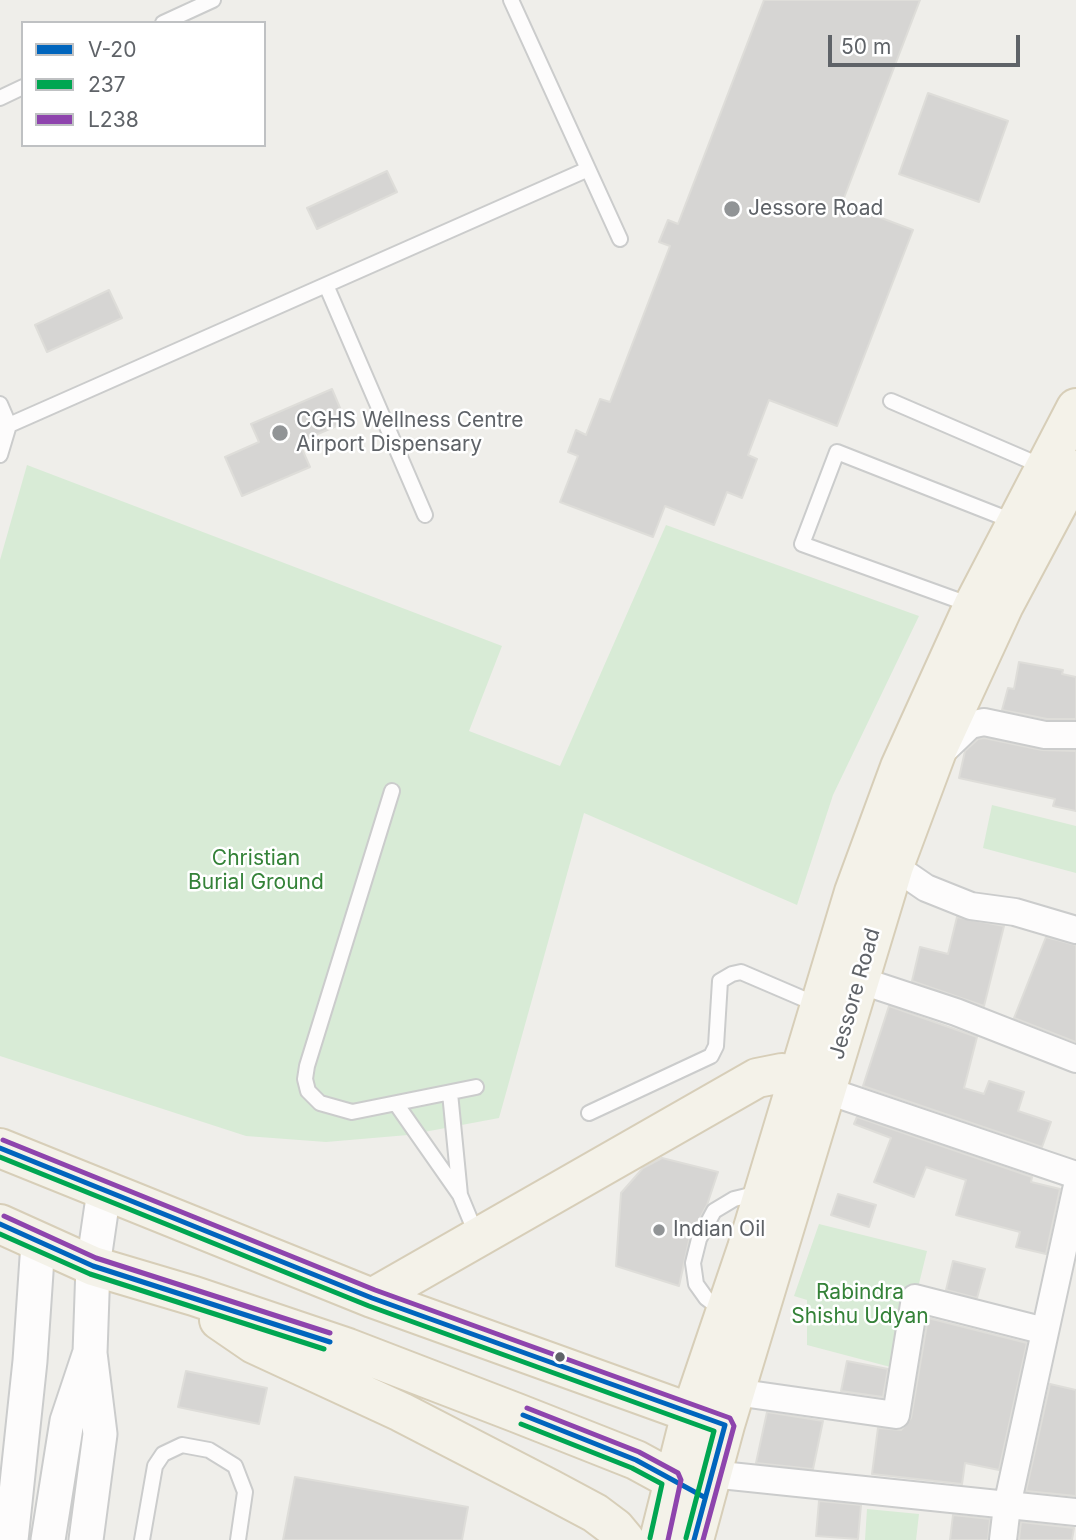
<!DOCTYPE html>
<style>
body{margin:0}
#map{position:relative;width:1076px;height:1540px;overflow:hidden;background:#efeeea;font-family:Inter,sans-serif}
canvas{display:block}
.legend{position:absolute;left:21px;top:21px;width:245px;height:126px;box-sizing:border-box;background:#fff;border:2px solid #bfc1c3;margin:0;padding:9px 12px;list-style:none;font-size:21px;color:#5f6368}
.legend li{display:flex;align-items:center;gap:14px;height:35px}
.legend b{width:35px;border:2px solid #bfc1c3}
.scale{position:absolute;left:828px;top:35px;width:192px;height:32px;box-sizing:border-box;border:4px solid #5f6368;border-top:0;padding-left:9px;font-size:21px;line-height:24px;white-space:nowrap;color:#5f6368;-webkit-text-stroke:5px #fff;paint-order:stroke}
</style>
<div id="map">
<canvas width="1076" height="1540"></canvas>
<ul class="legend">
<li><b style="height:9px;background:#0065bd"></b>V-20</li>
<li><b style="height:9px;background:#00a651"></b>237</li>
<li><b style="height:9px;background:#8e44ad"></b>L238</li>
</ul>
<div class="scale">50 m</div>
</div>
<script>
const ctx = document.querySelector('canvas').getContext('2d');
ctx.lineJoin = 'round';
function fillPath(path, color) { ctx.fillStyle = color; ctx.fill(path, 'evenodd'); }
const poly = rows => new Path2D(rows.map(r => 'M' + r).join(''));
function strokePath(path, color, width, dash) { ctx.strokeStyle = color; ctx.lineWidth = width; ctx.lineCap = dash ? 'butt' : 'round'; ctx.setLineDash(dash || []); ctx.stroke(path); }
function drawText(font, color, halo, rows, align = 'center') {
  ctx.font = font + ' Inter,sans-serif'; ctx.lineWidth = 5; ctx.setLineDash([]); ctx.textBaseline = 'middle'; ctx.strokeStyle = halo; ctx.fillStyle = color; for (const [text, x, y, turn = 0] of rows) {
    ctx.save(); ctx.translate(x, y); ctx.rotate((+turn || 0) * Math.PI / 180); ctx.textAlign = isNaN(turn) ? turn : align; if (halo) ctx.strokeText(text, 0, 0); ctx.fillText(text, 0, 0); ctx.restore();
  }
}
fillPath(poly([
 [27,465,502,646,469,731,560,766,666,525,919,616,833,795,797,905,584,813,499,1118,408,1135,326,1142,246,1136,0,1056,0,560],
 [992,805,1076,826,1076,873,983,848],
 [819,1224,927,1251,898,1369,807,1345,807,1300,794,1296],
 [867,1509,919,1514,916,1540,865,1540]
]), '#d8ebd6');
const building = poly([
 [764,0,920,0,842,203,913,230,837,426,769,400,748,455,757,459,742,498,727,492,714,525,665,506,653,537,560,502,578,456,568,452,576,430,586,435,600,399,610,402,670,246,659,242,668,220,678,224,764,0],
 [928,93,1008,121,979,202,899,174,928,93],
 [387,171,397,192,317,229,307,208,387,171],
 [109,290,122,318,47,352,35,325,109,290],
 [332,389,346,422,299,442,310,467,242,496,225,457,259,442,251,424,332,389],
 [1019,662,1063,670,1062,674,1076,677,1076,719,1047,719,1002,710,1008,688,1014,689,1019,662],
 [984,738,1042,750,1076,751,1076,811,1053,806,1055,799,959,778,965,751,978,739,984,738],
 [957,917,1004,926,984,1006,912,981,920,947,948,954,957,917],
 [1046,937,1076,945,1076,1042,1014,1018,1046,937],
 [889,1006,977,1037,964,1088,984,1094,989,1081,1024,1092,1018,1111,1051,1122,1042,1147,863,1086,889,1006],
 [857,1117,1032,1177,1031,1182,1060,1189,1046,1254,1016,1247,1020,1232,956,1215,966,1180,926,1167,914,1197,874,1182,891,1138,854,1124,857,1117],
 [662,1158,718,1172,707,1205,690,1236,679,1286,616,1266,621,1193,643,1168,662,1158],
 [838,1194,876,1205,869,1227,831,1215,838,1194],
 [953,1261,985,1269,977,1298,946,1290,953,1261],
 [928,1318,1027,1343,999,1470,965,1463,962,1484,872,1474,878,1428,901,1430,911,1418,928,1318],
 [847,1361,888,1369,883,1397,841,1391,847,1361],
 [186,1371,267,1388,259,1424,178,1407,186,1371],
 [1050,1384,1076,1390,1076,1496,1026,1491,1050,1384],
 [767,1412,823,1421,813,1469,756,1463,767,1412],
 [295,1477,468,1507,462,1540,283,1540,295,1477],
 [819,1501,861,1505,858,1539,816,1536,819,1501],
 [953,1515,990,1519,988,1540,950,1540,953,1515],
 [1021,1522,1074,1528,1072,1540,1019,1540,1021,1522]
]);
fillPath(building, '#d6d5d3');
strokePath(building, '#deddd9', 2);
const service = poly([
 [511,0,620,239],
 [163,23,213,0],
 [0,98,23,87],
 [326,285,425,515],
 [891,401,1044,467],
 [0,404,9,425,0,455],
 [0,429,586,170],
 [971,605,802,544,837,452,1015,522],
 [392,791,307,1066,305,1079,308,1091,320,1103,352,1112,476,1087],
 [397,1105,460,1195,450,1093],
 [589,1113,711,1056,716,1046,720,981,732,974,741,972,818,1005],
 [460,1195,477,1236],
 [723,1311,706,1298,696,1284,693,1263,699,1239,714,1211,734,1199,759,1193],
 [142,1540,155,1466,163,1454,182,1445,209,1450,235,1466,245,1492,238,1540]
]);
const minor = poly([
 [945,749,970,725,984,722,1045,735,1076,735],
 [894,866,926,888,971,906,1015,912,1076,930],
 [859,980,956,1012,1076,1059],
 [828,1091,1076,1175],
 [735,1392,896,1415,915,1298,1045,1331],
 [711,1474,1076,1512],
 [1003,1540,1007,1506,1076,1190]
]);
const tertiary = poly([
 [11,1540,30,1361,38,1243],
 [48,1540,67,1421,89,1355],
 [86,1540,100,1434,90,1353,93,1266,104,1191]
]);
const primary = poly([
 [0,1148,372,1298,716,1422],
 [0,1224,93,1266,194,1296,348,1348,517,1413,636,1460,693,1491],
 [372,1298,757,1078,782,1073,798,1076],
 [219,1320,254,1344,401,1412,550,1489,595,1513,615,1528,625,1540],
 [659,1540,691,1413,747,1248,854,892,900,767,973,606,1076,408],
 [694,1540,725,1425,894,866,938,748,1004,605,1076,470]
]);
strokePath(service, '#cbcccc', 18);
strokePath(minor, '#cbcccc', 30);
strokePath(tertiary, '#cbcccc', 37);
strokePath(primary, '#d7ceb8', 42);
strokePath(service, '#fdfcfc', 14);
strokePath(minor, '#fdfcfc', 26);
strokePath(tertiary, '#fdfcfc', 33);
strokePath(primary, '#f4f2e9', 38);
strokePath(poly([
 [0,1148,372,1298,725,1425,694,1540],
 [0,1224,93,1266,330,1342],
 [523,1415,636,1460,704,1497]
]), '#0065bd', 5);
strokePath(poly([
 [0,1157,369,1306,714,1431,686,1538],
 [0,1234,90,1274,324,1349],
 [521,1424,632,1468,662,1484,650,1538]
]), '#00a651', 5);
strokePath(poly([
 [3,1140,375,1290,730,1418,734,1426,703,1540],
 [4,1216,96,1258,330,1333],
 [527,1408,639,1452,678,1473,681,1480,668,1540]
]), '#8e44ad', 5);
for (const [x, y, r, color] of [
 [732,209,9,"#919496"],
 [280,433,9,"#919496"],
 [659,1230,7,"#919496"],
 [560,1357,6,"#5f6368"]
]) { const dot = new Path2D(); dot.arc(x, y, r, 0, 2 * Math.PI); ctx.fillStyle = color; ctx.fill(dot); strokePath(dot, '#fff', 2.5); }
drawText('21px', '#5f6368', '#fff', [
 ["Jessore Road",748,209],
 ["CGHS Wellness Centre",296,421],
 ["Airport Dispensary",296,445],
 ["Indian Oil",673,1230]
], 'left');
drawText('21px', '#348238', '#fff', [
 ["Christian",256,859],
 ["Burial Ground",256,883],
 ["Rabindra",860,1293],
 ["Shishu Udyan",860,1317]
]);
drawText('21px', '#5f6368', '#fff', [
 ["Jessore Road",855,994,-74]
]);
</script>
